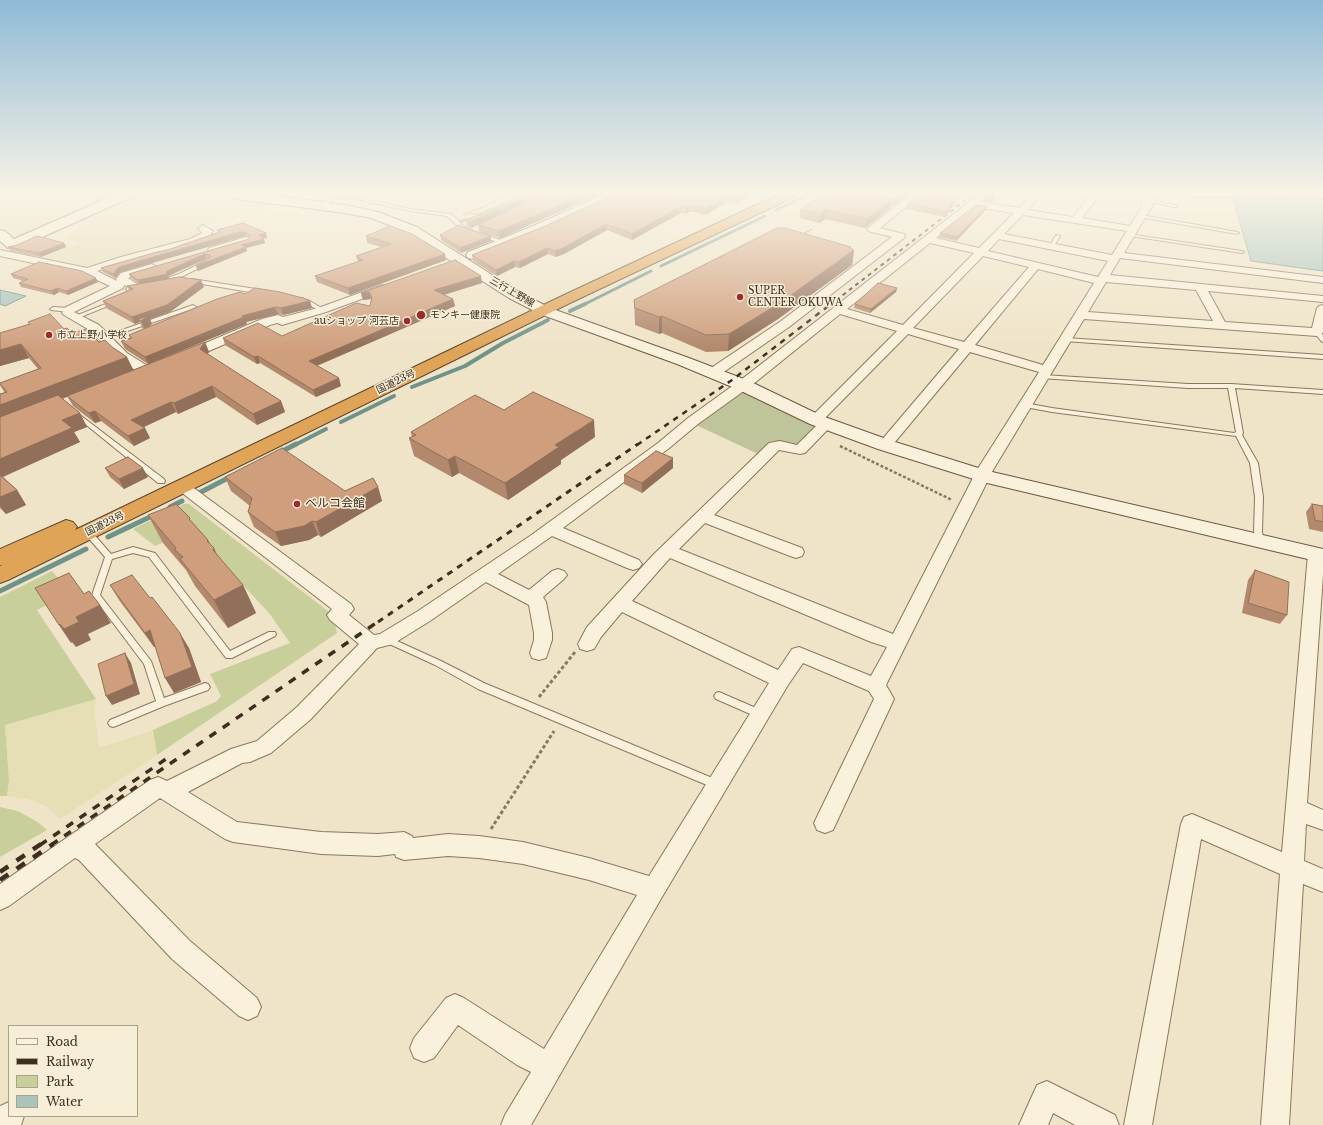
<!DOCTYPE html>
<meta charset="utf-8">
<style>
body{margin:0}
#map{position:relative;width:1323px;height:1125px;overflow:hidden;background:#f0e4c8;font-family:"Libre Baskerville",serif}
canvas{display:block}
.legend{position:absolute;left:8px;top:1025px;width:130px;height:92px;box-sizing:border-box;background:#f7eed8;border:1px solid #ada18e;margin:0;padding:5px 7px;list-style:none;font-size:12px;color:#3d2e20}
.legend li{display:flex;align-items:center;gap:8px;height:20px}
.legend b{width:20px;border:1px solid #ada18e}
</style>
<div id="map">
<canvas width="1323" height="1125"></canvas>
<ul class="legend">
<li><b style="height:5px;background:#faf1dc"></b>Road</li>
<li><b style="height:5px;background:#3d2e20"></b>Railway</li>
<li><b style="height:11px;background:#c9cf9b"></b>Park</li>
<li><b style="height:11px;background:#a9c4bc"></b>Water</li>
</ul>
</div>
<script>
const ctx = document.querySelector('canvas').getContext('2d');
ctx.lineJoin = 'round';
function fillPath(path, color) { ctx.fillStyle = color; ctx.fill(path, 'evenodd'); }
const poly = rows => new Path2D(rows.map(r => 'M' + r).join(''));
function strokePath(path, color, width, dash) { ctx.strokeStyle = color; ctx.lineWidth = width; ctx.lineCap = dash ? 'butt' : 'round'; ctx.setLineDash(dash || []); ctx.stroke(path); }
function drawText(font, color, halo, rows, align = 'center') {
  ctx.font = font + ' "Libre Baskerville","Noto Sans JP",serif'; ctx.lineWidth = 3; ctx.setLineDash([]); ctx.textBaseline = 'middle'; ctx.strokeStyle = halo; ctx.fillStyle = color; for (const [text, x, y, turn = 0] of rows) {
    ctx.save(); ctx.translate(x, y); ctx.rotate((+turn || 0) * Math.PI / 180); ctx.textAlign = isNaN(turn) ? turn : align; if (halo) ctx.strokeText(text, 0, 0); ctx.fillText(text, 0, 0); ctx.restore();
  }
}
fillPath(poly([
 [0,192,123,192,28,235,16,235,0,223],
 [140,192,197,192,207,194,206,195,277,204,247,218,224,217,207,223,200,228,206,234,203,237,88,269,39,259,79,243,61,238,89,223,76,221],
 [361,192,508,192,497,197,481,207,456,214,411,209,354,194],
 [96,699,94,710,99,748,153,730,157,755,60,819,46,806,31,800,7,796,9,780,5,725]
]), '#e6deb5');
fillPath(poly([
 [184,504,189,504,333,615,337,633,157,755,153,730,217,701,221,696,210,674,290,643,269,613,191,530,155,546,133,529],
 [52,571,71,593,37,610,96,699,5,725,9,780,7,796,0,796,0,597],
 [0,807,18,811,39,823,47,830,0,857]
]), '#c9cf9b');
fillPath(poly([
 [740,392,745,392,816,426,817,430,799,446,772,441,761,453,756,453,696,425]
]), '#bfc49a');
const water = poly([
 [1323,198,1323,271,1251,261,1233,199,1323,198],
 [0,290,26,296,5,306,0,304,0,290]
]);
fillPath(water, '#a9c4bc');
strokePath(water, '#6f938a', 1);
strokePath(poly([
 [776,210,814,192],
 [461,221,472,219],
 [661,266,765,216],
 [583,305,651,271]
]), '#6f938a', 3);
strokePath(poly([
 [570,311,585,304],
 [412,387,465,366,503,343,548,320],
 [341,422,394,396],
 [295,445,326,429]
]), '#6f938a', 4);
strokePath(poly([
 [279,453,296,444],
 [201,492,230,477],
 [170,507,182,501],
 [108,537,154,515],
 [0,591,86,549]
]), '#6f938a', 5);
const lane = poly([
 [346,195,410,209,451,214,465,227,473,231,471,232,461,229,447,216,410,211,346,197,336,198,323,206,319,205,333,196,346,195],
 [1147,199,1175,205,1177,206,1175,207,1145,201,1145,199,1147,199],
 [1141,215,1237,232,1239,233,1237,234,1139,217,1139,215,1141,215],
 [480,234,484,234,505,242,501,243,480,236,480,234],
 [1128,234,1242,251,1244,252,1242,253,1130,236,1128,235,1128,234],
 [1056,235,1060,236,1053,248,1049,248,1049,247,1056,235],
 [205,261,208,263,207,264,183,276,160,283,157,281,179,274,205,261],
 [192,279,262,290,265,292,262,294,190,282,189,281,192,279],
 [301,298,310,301,325,310,320,311,306,303,299,301,298,300,301,298],
 [113,301,118,302,78,318,73,317,113,301],
 [193,305,196,307,195,308,107,338,102,337,193,305],
 [53,307,69,308,72,310,69,312,51,310,50,309,53,307],
 [1317,330,1323,335,1323,342,1321,341,1314,332,1317,330],
 [1066,338,1323,355,1323,359,1064,341,1063,340,1066,338],
 [1043,375,1188,384,1231,384,1323,390,1323,394,1235,388,1243,433,1242,435,1258,463,1263,497,1262,532,1264,540,1260,543,1256,540,1254,532,1255,497,1250,463,1236,436,1052,412,1025,407,1022,405,1025,403,1052,408,1234,433,1236,432,1228,388,1188,388,1041,378,1040,377,1043,375],
 [76,412,164,479,165,481,164,483,158,483,74,415,73,414,76,412],
 [88,530,91,531,111,554,133,547,155,553,230,651,269,632,275,632,276,634,275,636,232,658,226,658,149,557,133,553,112,559,100,595,151,661,164,698,205,683,208,684,210,687,208,690,164,706,116,726,113,727,110,726,108,723,110,720,156,701,144,664,92,595,105,557,84,533,88,530],
 [386,636,441,661,484,683,722,782,723,785,722,788,718,789,714,788,478,689,435,665,383,641,382,639,383,637,386,636],
 [719,692,763,711,765,714,763,717,760,718,757,717,716,699,714,696,716,693,719,692]
]);
const street = poly([
 [914,192,924,192,880,228,904,234,905,236,904,238,789,327,718,376,708,376,707,373,708,370,781,321,892,237,868,231,867,229,914,192],
 [982,192,992,192,981,202,1019,208,1034,192,1044,192,1028,210,1073,217,1093,192,1102,192,1082,218,1130,226,1142,206,1141,192,1151,192,1152,206,1124,253,1323,277,1323,283,1120,258,1110,275,1323,296,1323,302,1208,291,1225,322,1312,328,1317,308,1319,306,1323,305,1323,332,1321,335,1317,336,1084,319,993,470,886,685,894,699,833,830,825,833,817,830,814,823,874,699,869,691,803,663,788,685,662,897,531,1125,501,1125,505,1115,531,1072,517,1065,458,1025,434,1058,424,1062,414,1058,410,1048,414,1038,446,998,455,994,464,998,544,1049,637,895,589,880,523,864,479,858,448,856,404,860,396,857,395,854,378,856,321,854,233,842,225,839,160,798,95,844,190,941,257,998,261,1007,257,1016,248,1020,239,1016,172,959,79,860,75,858,9,906,0,910,0,884,150,780,158,777,167,781,231,749,257,741,297,707,359,644,330,620,327,615,332,609,177,489,174,486,177,483,182,481,187,483,351,604,354,609,349,615,374,635,380,634,418,611,530,536,658,443,688,418,742,379,982,192],
 [975,207,1014,213,979,248,936,238,975,207],
 [1023,215,1127,231,1112,255,1004,234,1023,215],
 [999,239,1108,261,1098,277,988,251,999,239],
 [930,243,974,253,903,325,847,309,930,243],
 [983,256,1029,267,964,342,913,328,983,256],
 [1038,269,1094,283,1043,365,975,345,1038,269],
 [1106,282,1196,290,1213,321,1088,312,1106,282],
 [840,314,897,331,811,417,809,420,811,423,818,424,797,445,780,441,769,443,653,555,587,627,578,644,580,649,587,651,594,649,601,637,622,612,769,683,649,876,589,858,523,842,479,836,448,834,413,838,412,836,404,832,378,834,321,832,237,822,188,792,242,763,250,762,271,753,311,719,377,648,393,644,430,621,486,582,529,605,534,633,534,640,530,653,532,658,539,660,546,658,552,640,552,633,546,602,543,597,564,579,567,575,564,571,558,569,552,571,529,590,498,574,552,536,627,568,633,570,639,568,642,564,639,560,563,528,668,449,698,424,752,385,840,314],
 [908,334,959,349,880,442,878,445,880,448,885,449,890,448,970,352,1039,372,977,470,893,634,679,549,705,523,790,556,796,558,802,556,804,552,802,548,714,515,779,450,800,454,805,453,833,424,831,421,823,420,908,334],
 [670,558,871,642,887,647,871,676,799,647,792,649,778,670,632,601,670,558],
 [1167,192,1323,192,1323,197,1195,197,1171,195,1167,192],
 [203,225,213,231,208,239,97,271,117,281,116,279,121,273,152,264,157,267,156,269,128,278,140,286,136,291,128,291,126,289,128,287,124,285,123,288,74,312,99,325,127,353,151,368,152,371,151,374,146,375,141,374,119,359,91,331,64,315,62,313,66,307,110,286,84,274,0,256,0,250,87,268,121,257,190,239,202,233,198,228,203,225],
 [246,237,251,240,250,242,213,253,208,250,209,248,246,237],
 [382,285,388,288,386,290,326,312,282,325,277,323,270,325,190,359,186,360,182,359,180,356,182,353,262,319,278,315,283,317,318,308,382,285],
 [1316,548,1323,550,1323,575,1307,803,1323,810,1323,830,1306,824,1304,861,1323,869,1323,892,1303,884,1289,1125,1261,1125,1280,874,1201,839,1152,1125,1124,1125,1181,824,1184,817,1192,814,1282,852,1308,554,1310,550,1316,548],
 [1047,1081,1115,1115,1119,1125,1075,1125,1053,1113,1048,1125,1019,1125,1037,1085,1047,1081],
 [9,1102,9,1116,24,1116,21,1125,0,1125,0,1106,9,1102]
]);
const secondary = poly([
 [121,192,138,192,136,195,18,248,8,248,0,241,0,230,5,231,14,239,121,192],
 [233,192,246,192,345,205,378,212,417,227,519,292,550,308,689,358,749,381,822,416,892,441,988,471,1323,549,1323,559,1316,561,983,482,878,449,810,424,737,389,677,364,540,314,509,298,407,233,394,227,371,218,345,213,237,199,233,198,231,195,233,192],
 [609,192,626,192,624,195,543,232,478,258,473,259,468,258,466,255,468,252,533,226,609,192]
]);
const highway = poly([
 [784,192,800,192,798,195,570,303,8,580,0,583,0,566,2,565,0,565,0,549,66,520,73,522,77,527,75,530,560,297,784,192]
]);
strokePath(lane, '#8d765c', 2);
strokePath(street, '#8d765c', 2);
strokePath(secondary, '#6f573f', 2);
strokePath(highway, '#5b4430', 2);
strokePath(poly([
 [463,214,484,207,511,192],
 [465,215,481,213,528,192],
 [802,235,812,229]
]), '#8d765c', 1.5, [2, 1]);
strokePath(poly([
 [840,446,952,500]
]), '#8d765c', 2.5, [3, 2]);
strokePath(poly([
 [539,697,575,652],
 [491,829,554,731]
]), '#8d765c', 3, [3.5, 2.5]);
fillPath(lane, '#faf1dc');
fillPath(street, '#faf1dc');
fillPath(secondary, '#faf1dc');
fillPath(highway, '#e0a458');
strokePath(poly([
 [830,305,976,192]
]), '#3d2e20', 2, [4, 4]);
strokePath(poly([
 [637,445,732,380,831,304]
]), '#3d2e20', 2.5, [5.5, 5.5]);
strokePath(poly([
 [378,622,638,444]
]), '#3d2e20', 3, [6, 6]);
strokePath(poly([
 [40,845,166,759],
 [51,845,379,621]
]), '#3d2e20', 3.5, [8, 8]);
strokePath(poly([
 [0,872,41,844],
 [0,880,53,844]
]), '#3d2e20', 4.5, [10, 10]);
fillPath(poly([
 [536,192,604,192,500,238,479,232,478,225,501,214,471,228,467,226,466,220],
 [620,192,755,192,736,204,727,202,706,215,694,212,689,212,686,214,681,213,632,240,607,230,564,254,556,257,548,254,520,268,515,267,497,276,473,261,472,255,543,227],
 [904,192,911,192,894,206,891,206,891,208,865,228,825,219,819,223,800,218,800,210,892,200],
 [921,192,963,192,945,217,906,209,907,204],
 [985,197,995,197,994,201,993,202,984,201],
 [986,210,956,241,939,237,940,233],
 [243,223,267,238,263,238,265,243,246,248,247,251,198,271,196,266,208,259,206,259,168,276,170,279,204,287,170,312,150,319,152,324,149,326,245,294,310,301,312,308,283,315,278,314,246,322,247,324,150,363,205,342,209,352,207,354,281,401,285,412,257,425,216,397,178,414,176,412,144,427,150,438,134,446,101,421,95,423,73,406,67,396,62,399,80,413,87,427,74,432,80,442,3,477,17,490,26,505,6,514,0,508,0,394,5,393,0,385,38,369,29,358,0,366,29,324,28,322,64,329,72,333,99,342,133,370,148,364,125,349,121,341,130,338,129,335,144,329,142,328,140,322,135,324,106,308,103,301,129,290,127,286,139,284,131,278,129,274,249,239,250,237,247,236,242,237,121,272,115,278,103,272,101,268,167,250,218,233,217,230],
 [440,235,491,241,461,253,441,240],
 [366,236,446,260,350,295,317,282,315,276,358,262,356,256,382,247,367,243],
 [64,243,66,247,41,257,10,251,8,247],
 [851,247,851,249,854,250,852,265,778,319,728,351,706,352,662,333,659,334,635,325,634,300],
 [11,274,98,282,68,295,59,292,54,295,21,287,19,283,23,281,13,278],
 [482,283,444,295,453,299,455,306,317,366,341,386,316,397,260,363,257,364,225,345,223,338,282,336,370,306,371,300,371,299,363,300,361,293],
 [897,288,896,292,870,313,854,308,855,304],
 [504,410,595,437,561,460,561,464,508,500,459,473,452,477,414,456,409,438,412,437,411,432],
 [673,458,673,468,642,493,624,484,624,475],
 [105,468,148,477,124,489,110,477],
 [225,477,345,491,378,487,382,501,321,537,318,535,309,540,281,546,254,527,248,512,250,506,231,491],
 [1312,504,1323,506,1323,532,1309,529,1306,512],
 [148,515,193,523,211,545,216,554,243,585,256,613,228,628,195,586,186,570,163,543],
 [1255,570,1287,615,1280,624,1242,613,1248,580],
 [110,585,189,648,201,682,174,693,156,647,154,647,119,600]
]), '#b2896c');
fillPath(poly([
 [590,192,604,192,500,238,499,231],
 [746,192,755,192,736,204,736,198],
 [906,192,911,192,894,206,895,201],
 [961,192,963,192,945,217,946,212],
 [728,196,727,202,706,215,706,209],
 [892,199,891,208,865,228,867,219],
 [520,200,520,206,471,228,470,222],
 [681,206,681,213,632,240,632,234],
 [689,206,689,212,686,214,686,208],
 [987,206,986,210,956,241,957,237],
 [826,210,825,219,819,223,821,214],
 [606,224,607,230,564,254,556,257,555,251],
 [240,232,245,232,247,236,242,237,121,272,115,278,113,274,119,267],
 [266,233,267,238,260,239,259,235],
 [491,236,491,241,461,253,460,248],
 [264,239,265,243,246,248,247,251,198,271,196,266,241,245],
 [64,243,66,247,41,257,39,253],
 [851,247,850,252,854,250,852,265,778,319,728,351,729,334],
 [547,248,548,254,520,268,519,262],
 [205,254,206,259,168,276,170,279,140,284,138,280,166,273,167,271],
 [445,254,446,260,350,295,348,288],
 [514,261,515,267,497,276,496,270],
 [481,276,482,283,436,297,434,290],
 [96,278,98,282,68,295,66,291],
 [201,280,204,287,170,312,150,319,152,324,145,329,141,321,138,319,140,322,135,324,132,317],
 [57,288,59,292,54,295,51,291],
 [897,288,896,292,870,313,871,309],
 [369,292,371,299,363,300,361,293],
 [453,299,455,306,311,368,309,361],
 [310,301,312,308,283,315,281,308],
 [275,307,278,314,246,322,247,324,148,364,145,357,242,316],
 [662,316,662,333,659,334,659,317],
 [205,342,209,352,204,359,200,349],
 [21,344,29,358,0,366,0,350],
 [258,356,260,363,257,364,254,357],
 [127,357,134,371,0,423,0,405],
 [339,378,341,386,316,397,313,390],
 [212,386,216,397,178,414,174,403],
 [281,401,285,412,257,425,253,414],
 [171,402,176,412,137,430,131,420],
 [95,411,101,421,95,423,89,413],
 [80,413,87,427,74,432,80,442,0,478,0,459,62,420],
 [594,420,595,437,561,460,561,464,508,500,505,483,555,445],
 [145,428,150,438,134,446,128,436],
 [455,456,459,473,452,477,448,460],
 [673,458,673,468,642,493,642,483],
 [143,468,148,477,124,489,119,479],
 [378,487,382,501,321,537,316,522],
 [17,490,26,505,6,514,0,506,0,497],
 [312,521,318,535,309,540,281,546,275,532],
 [208,540,213,549,214,548,227,576,207,541],
 [243,585,256,613,228,628,214,600],
 [100,605,111,623,88,634,91,640,76,647,72,642,71,643,59,625],
 [150,630,159,645,154,647,145,633],
 [180,633,189,648,201,682,174,693,165,678],
 [125,653,131,663,140,694,112,705,106,696]
]), '#916f58');
const building = poly([
 [536,192,590,192,499,231,478,225,525,203,526,201,520,200,470,222,466,220,536,192],
 [620,192,746,192,736,198,728,196,706,209,694,206,689,206,686,208,681,206,632,234,606,224,563,248,555,251,547,248,519,262,514,261,496,270,472,255,543,227,620,192],
 [824,192,860,192,892,199,867,219,826,210,821,214,800,210,824,192],
 [904,192,906,192,895,201,892,201,904,192],
 [921,192,961,192,946,212,907,204,921,192],
 [991,192,995,197,994,199,985,197,991,192],
 [976,205,987,206,957,237,940,233,976,205],
 [243,223,266,233,259,235,264,239,241,245,246,247,196,266,211,257,210,255,205,254,167,271,166,273,168,274,138,280,129,274,249,239,250,235,245,232,240,232,119,267,113,274,101,268,157,252,167,250,220,232,217,230,243,223],
 [459,225,468,229,491,236,460,248,440,235,459,225],
 [390,226,412,234,445,254,348,288,315,276,363,260,356,256,391,244,366,236,390,226],
 [777,228,785,228,851,247,850,248,854,250,780,303,729,334,706,335,662,316,659,317,635,308,634,300,777,228],
 [37,236,64,243,39,253,8,247,17,245,37,236],
 [455,260,481,276,434,290,453,299,309,361,339,378,313,390,258,356,254,357,223,338,258,323,282,336,356,303,370,306,372,297,369,292,361,293,455,260],
 [39,262,82,271,96,278,66,291,57,288,51,291,19,283,28,279,11,274,39,262],
 [179,277,201,280,167,305,132,317,103,301,133,289,127,286,179,277],
 [878,283,897,288,871,309,855,304,878,283],
 [255,288,280,292,303,298,310,301,281,308,275,307,242,316,244,317,145,357,121,341,132,338,129,335,217,299,240,292,245,294,255,288],
 [50,314,64,329,67,328,72,333,86,329,99,342,105,340,112,347,127,357,0,405,0,394,7,392,0,384,0,383,41,368,21,344,0,350,0,333,30,324,28,322,50,314],
 [149,316,141,321,138,319,149,316],
 [205,342,200,349,281,401,253,414,212,386,174,403,171,402,131,420,145,428,128,436,95,411,89,413,67,396,205,342],
 [533,392,594,420,555,445,559,447,505,483,455,456,448,460,409,438,416,435,411,432,475,395,504,410,533,392],
 [58,395,80,413,62,420,72,428,0,459,0,417,58,395],
 [282,448,345,491,373,478,378,487,316,522,312,521,304,526,275,532,248,512,252,498,225,477,282,448],
 [656,451,673,458,642,483,624,475,656,451],
 [128,457,143,468,119,479,105,468,128,457],
 [0,475,17,490,0,497,0,475],
 [176,504,190,518,189,519,208,540,207,541,214,548,213,550,243,585,214,600,180,559,183,557,175,550,176,548,148,515,176,504],
 [1312,504,1323,506,1323,522,1315,520,1312,504],
 [1255,570,1289,582,1287,615,1248,603,1255,570],
 [69,573,84,594,89,591,100,605,76,617,79,622,64,629,60,624,59,625,35,588,69,573],
 [132,575,150,598,152,597,180,633,192,667,165,678,150,630,145,633,110,585,132,575],
 [125,653,134,684,106,696,98,664,125,653]
]);
fillPath(building, '#cf9f7d');
strokePath(building, '#916f58', 1);
const sky = ctx.createLinearGradient(0, 0, 0, 350);
sky.addColorStop(0, '#8fbad6');
sky.addColorStop(0.55, '#f8f3e6');
sky.addColorStop(1, '#f8f3e600');
ctx.fillStyle = sky;
ctx.fillRect(0, 0, 1323, 350);
for (const [x, y, r, color] of [
 [740,297,4,"#9e2a2b"],
 [421,315,5,"#9e2a2b"],
 [407,321,4,"#9e2a2b"],
 [49,335,4,"#9e2a2b"],
 [297,504,4,"#9e2a2b"]
]) { const dot = new Path2D(); dot.arc(x, y, r, 0, 2 * Math.PI); ctx.fillStyle = color; ctx.fill(dot); strokePath(dot, '#f7eed8', 1.5); }
drawText('10px', '#3d2e20', '#f7eed8', [
 ["SUPER",748,291],
 ["CENTER OKUWA",748,303],
 ["モンキー健康院",430,315],
 ["auショップ 河芸店",399,321,"right"],
 ["市立上野小学校",57,335]
], 'left');
drawText('10px', '#3d2e20', '#f7eed8', [
 ["三行上野線",512,292,30],
 ["国道23号",396,382,-26],
 ["国道23号",105,524,-26]
]);
drawText('12px', '#3d2e20', '#f7eed8', [
 ["ベルコ会館",305,504]
], 'left');
</script>
